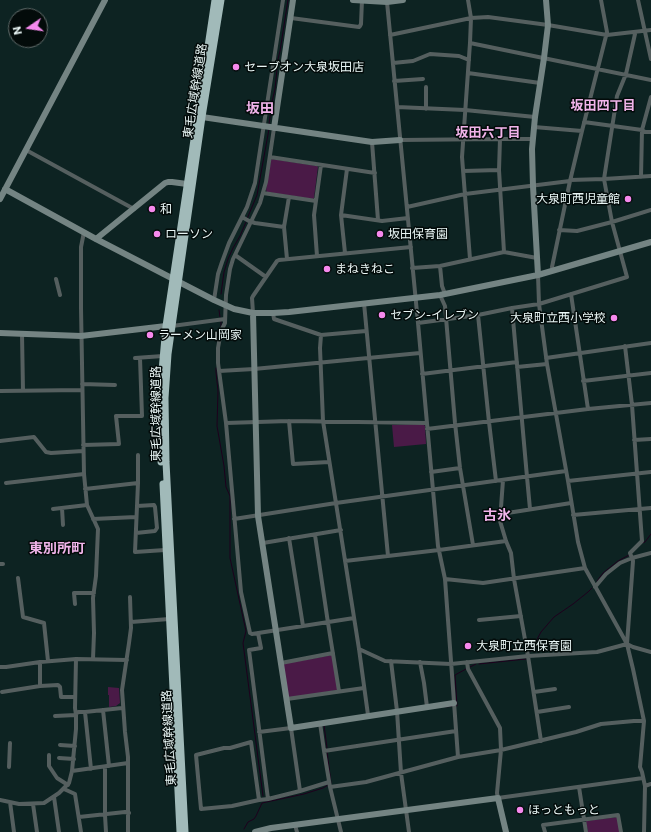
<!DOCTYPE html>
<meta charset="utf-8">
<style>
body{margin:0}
#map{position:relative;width:651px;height:832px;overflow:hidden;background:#0d2322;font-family:Commissioner,sans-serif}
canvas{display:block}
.north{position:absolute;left:8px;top:8px;width:40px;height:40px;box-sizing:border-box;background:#030b0a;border:1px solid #5f6968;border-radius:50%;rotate:257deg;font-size:11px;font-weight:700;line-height:16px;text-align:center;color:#e9f6f5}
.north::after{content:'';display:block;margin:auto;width:14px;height:18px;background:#f689ed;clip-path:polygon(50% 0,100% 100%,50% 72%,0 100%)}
</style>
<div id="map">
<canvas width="651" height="832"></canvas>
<div class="north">N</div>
</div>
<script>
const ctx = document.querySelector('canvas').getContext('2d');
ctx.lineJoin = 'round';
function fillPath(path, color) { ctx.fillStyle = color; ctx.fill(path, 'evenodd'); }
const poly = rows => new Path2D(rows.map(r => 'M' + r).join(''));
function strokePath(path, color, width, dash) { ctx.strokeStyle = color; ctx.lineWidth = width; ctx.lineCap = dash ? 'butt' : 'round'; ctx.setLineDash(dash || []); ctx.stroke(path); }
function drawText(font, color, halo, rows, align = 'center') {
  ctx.font = font + ' Commissioner,"Noto Sans JP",sans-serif'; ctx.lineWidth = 3; ctx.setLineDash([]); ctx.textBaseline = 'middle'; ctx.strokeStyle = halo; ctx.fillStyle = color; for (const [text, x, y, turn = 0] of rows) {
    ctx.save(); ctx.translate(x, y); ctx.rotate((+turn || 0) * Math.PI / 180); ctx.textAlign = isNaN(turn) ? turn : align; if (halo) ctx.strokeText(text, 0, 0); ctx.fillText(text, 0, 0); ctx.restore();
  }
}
fillPath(poly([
 [272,159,317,166,318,167,314,198,313,199,267,192,266,190,271,160],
 [423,424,425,426,426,444,394,447,392,425],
 [333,655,338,690,287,698,282,664],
 [108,687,119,688,120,703,116,706,109,707,109,695,108,695],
 [618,817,620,832,588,832,586,821]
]), '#4a1a47');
strokePath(poly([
 [269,124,272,102,275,89,278,59,280,51,288,0],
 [247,219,257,195,269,129],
 [221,294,224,272,228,259,233,248,240,236,246,222],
 [219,310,220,317],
 [221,327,221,321],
 [217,341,219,332],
 [216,368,216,372,218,391,217,426,224,466,226,487,230,496,230,558,246,631,243,643,263,796],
 [642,543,645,542,651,534],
 [597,581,603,573,618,561,629,555],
 [530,652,541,632,554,617,573,604,588,592,592,588],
 [479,664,526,659],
 [470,667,476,664],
 [456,706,457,706,455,675,466,669],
 [446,707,453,706],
 [324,725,327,748],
 [327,751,331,783],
 [244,829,248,822,254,819,256,816,262,803,304,794,323,788,328,785]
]), '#1e001d', 1);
strokePath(poly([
 [468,0,471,18,470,43,462,157,470,259],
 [638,0,651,59],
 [387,2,418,323,438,546,445,579,458,757],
 [291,18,359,27,360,26,361,24,362,0],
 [390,35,471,18,488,17,548,25,607,35,651,30],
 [470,43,651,80],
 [393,63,413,61,430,54,459,56,469,60],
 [468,73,540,83],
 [394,81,423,79],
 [397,107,465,110,535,117],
 [426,109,426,87],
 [584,122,642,130,645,132,651,132],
 [534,127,582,131],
 [274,128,266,182,260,203,233,259,230,269,226,295,225,323,221,331,218,348,218,363,226,423,241,592,250,633,252,634,354,618],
 [500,139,499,170,504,252],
 [400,140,500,139,533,139],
 [372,142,378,220],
 [26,150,134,209],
 [270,157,375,173],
 [463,171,499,170],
 [641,177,642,130,651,97],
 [570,180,604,179,651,176],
 [263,193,316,201],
 [407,207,465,194,570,181],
 [341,215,382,221,408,218],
 [242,217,249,221,255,223,284,227],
 [559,230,577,231,612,222,651,210],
 [84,232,81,247,81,308,84,474,87,505,98,529,96,576,93,598,94,633,93,659],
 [345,253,341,215,347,169],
 [235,255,266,277],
 [317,256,314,215,321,165],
 [287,259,284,227,289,197],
 [440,266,442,286,445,294],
 [412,268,440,266,504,252,537,258],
 [553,271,552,267,570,181,582,131,607,32,601,0],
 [538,275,539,304,547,364,568,481,578,542,585,568,627,644,633,669,644,721,640,767,642,772,645,786,644,832],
 [56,279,60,295],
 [571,294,588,409],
 [440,295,445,306,455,423,460,468,473,545],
 [214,300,218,274,222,262,229,243,247,207,255,183,283,0],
 [364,303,388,556],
 [512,308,527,477,530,509],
 [253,313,252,298,253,296,266,277,277,261,279,260,411,247],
 [273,313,274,319,321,335,366,331],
 [478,315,489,422,496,481],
 [418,323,478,315,512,308,539,304,627,277,612,222,604,179,617,96,626,74,635,34,635,32],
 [172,326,225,319],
 [22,334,23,391],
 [321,335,320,348,323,421,359,649,368,715],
 [625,346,632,405,642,541,630,553,633,561,627,644],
 [135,358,163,356],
 [546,358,651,343],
 [517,367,547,364],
 [219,371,254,369,420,353],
 [422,374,517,362],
 [583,381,651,373],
 [82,384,115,385],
 [0,391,82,390],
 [289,421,293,464,329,462],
 [226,423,289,421,426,423],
 [427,429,588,409,651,403],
 [634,440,651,439],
 [0,441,34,437,46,452,51,453,83,451],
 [83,445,119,444,116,416,142,416,140,358],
 [138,455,138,483,135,552,165,550],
 [431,472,460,468],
 [503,480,500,521,506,541,511,553,514,579,528,656,541,741],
 [568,481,651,472],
 [6,483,84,474],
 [85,489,138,483],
 [62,508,63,525],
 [53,509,87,505],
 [501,514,571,503],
 [573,515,651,508],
 [93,519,136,517],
 [234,519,336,503,566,471],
 [136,533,155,531,157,528,155,507,154,505,137,506],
 [315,535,328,623,339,691],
 [289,538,303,626],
 [263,543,341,530],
 [345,561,439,550,506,541],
 [0,564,3,564],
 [18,578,23,617,44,623,48,661],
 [445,579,483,583,585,568],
 [595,587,606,574,620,563,632,558,651,553],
 [75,604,74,593,94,593],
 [479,620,521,616],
 [131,622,169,619],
 [258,633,261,648,249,650,268,799],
 [359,649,385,661,451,664,528,656,597,652,627,644,633,647,651,652],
 [391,661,397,711,401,773,409,832],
 [40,662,40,686,58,685,60,687,61,697,75,697],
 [420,662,424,683,427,707],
 [467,662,468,669,500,728,501,750,497,793,498,798,643,778],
 [281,663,333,653],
 [0,667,6,667,40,662,76,659,127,660],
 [2,692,40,686],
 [534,692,555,689],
 [287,699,364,688],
 [103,710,109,766],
 [85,712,91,769],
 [537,712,569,707],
 [76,713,79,712,85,712,122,708],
 [55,716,76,715],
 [320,723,324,751,330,787,341,832],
 [259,732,291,728,300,791],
 [60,745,75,746],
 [324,751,456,731],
 [49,755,49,766,57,778,68,785],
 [59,758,74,759],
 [9,767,10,743],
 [105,767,105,815,106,832],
 [72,771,128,763],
 [645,786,651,784],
 [330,787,366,782,458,757,501,750,576,732,601,724,634,721,644,721],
 [579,787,586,832],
 [64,789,75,794,81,832],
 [54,797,59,832],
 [0,800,5,801,19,804,44,803,59,793,69,783,72,771,76,729,76,715,75,708,76,659],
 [259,800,251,742,230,748,224,748,196,755,201,809,232,806,259,800,268,799,300,791,329,782],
 [10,802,14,832],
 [33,804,37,832],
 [79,817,125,812,129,813],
 [295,825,297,832],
 [128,832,128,757,125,732,122,690,129,643,131,628,130,597],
 [545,832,543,825,618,815,621,832]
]), '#555f5f', 4);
strokePath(poly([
 [353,0,387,2,403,0],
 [202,117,372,142,400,140],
 [274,128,293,0],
 [5,189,96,239,214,300,234,309,253,313,273,313,289,312,440,295,538,275,651,242],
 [0,199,105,0],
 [96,239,165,183,168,182,172,182,187,184],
 [538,275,533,186,532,149,535,117,544,58,548,25,546,0],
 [253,313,258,516,291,728,454,703],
 [0,333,81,336,166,326],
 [255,832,271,828,498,798,506,832]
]), '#748483', 6);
strokePath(poly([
 [161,382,166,326,215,0],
 [160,396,160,419,161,462],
 [163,484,180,832],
 [185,832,166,462,165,398,168,354,172,326,202,117,221,0]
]), '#a1bab9', 7);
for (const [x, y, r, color] of [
 [236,67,4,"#f689ed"],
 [628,199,4,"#f689ed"],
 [152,209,4,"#f689ed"],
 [157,234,4,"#f689ed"],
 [380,234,4,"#f689ed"],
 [327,269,4,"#f689ed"],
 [382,315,4,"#f689ed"],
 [614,318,4,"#f689ed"],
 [150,335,4,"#f689ed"],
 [468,646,4,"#f689ed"],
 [520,810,4,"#f689ed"]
]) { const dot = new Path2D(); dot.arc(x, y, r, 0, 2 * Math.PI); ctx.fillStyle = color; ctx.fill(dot); strokePath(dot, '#030b0a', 1.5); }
drawText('12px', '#e9f6f5', '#030b0a', [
 ["セーブオン大泉坂田店",244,67],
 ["大泉町西児童館",620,199,"right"],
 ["和",160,209],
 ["ローソン",165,234],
 ["坂田保育園",388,234],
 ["まねきねこ",335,269],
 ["セブン-イレブン",390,315],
 ["大泉町立西小学校",606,318,"right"],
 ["ラーメン山岡家",158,335],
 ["大泉町立西保育園",476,646],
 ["ほっともっと",528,810]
], 'left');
drawText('12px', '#e9f6f5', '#030b0a', [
 ["東毛広域幹線道路",195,91,-81],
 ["東毛広域幹線道路",156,414,-90],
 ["東毛広域幹線道路",169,738,-93]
]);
drawText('bold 13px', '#f1b4ea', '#030b0a', [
 ["坂田四丁目",603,106],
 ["坂田六丁目",488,133]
]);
drawText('bold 14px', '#f1b4ea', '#030b0a', [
 ["坂田",260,108],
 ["古氷",497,515],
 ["東別所町",57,548]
]);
</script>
